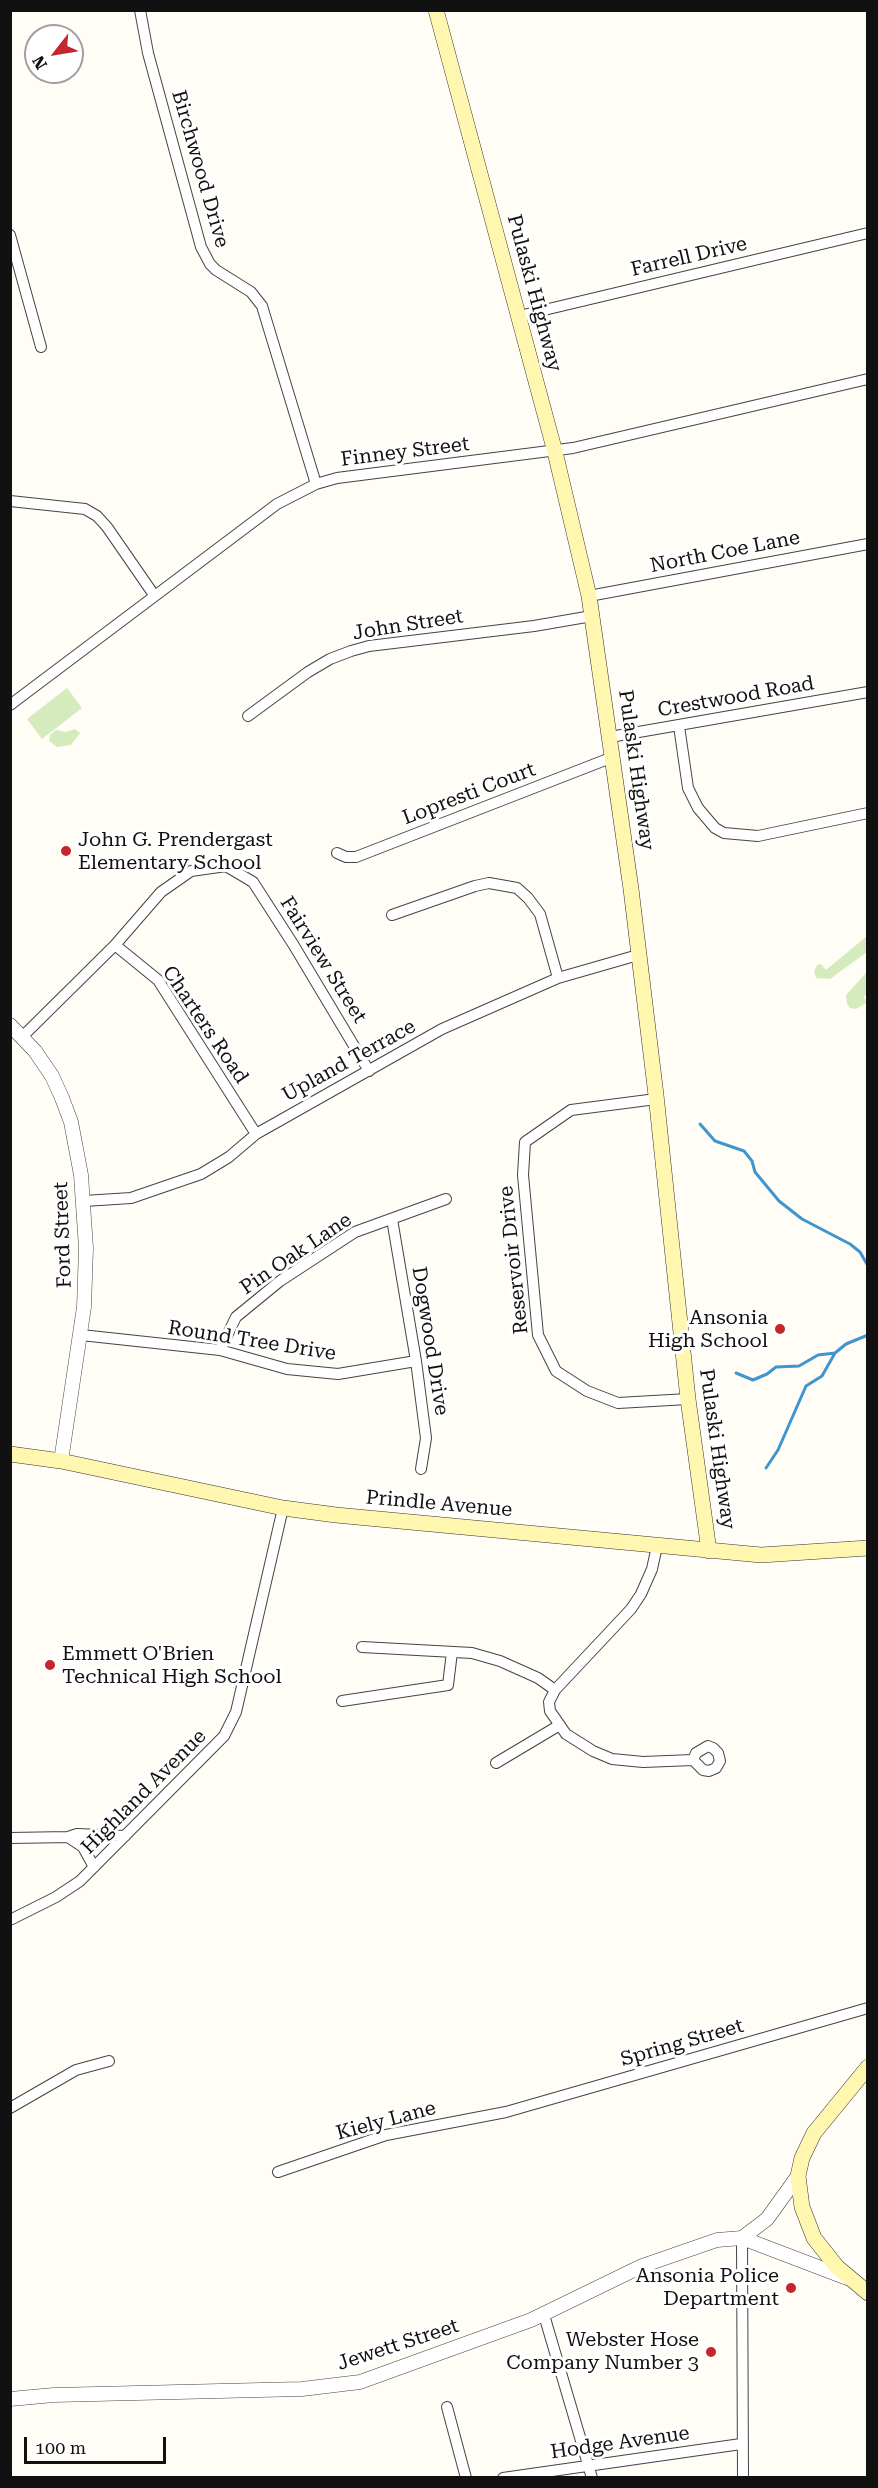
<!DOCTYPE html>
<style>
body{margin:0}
#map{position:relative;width:878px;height:2488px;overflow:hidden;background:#fffdf5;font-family:"Roboto Serif",serif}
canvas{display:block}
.frame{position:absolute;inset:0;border:12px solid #111;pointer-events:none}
.north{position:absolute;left:24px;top:24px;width:60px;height:60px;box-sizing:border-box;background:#fff;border:2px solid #a0a0a0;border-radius:50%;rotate:239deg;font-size:16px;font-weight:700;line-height:24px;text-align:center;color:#111}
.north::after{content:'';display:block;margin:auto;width:21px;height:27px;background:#c4262e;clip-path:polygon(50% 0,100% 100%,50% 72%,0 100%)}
.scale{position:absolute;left:24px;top:2437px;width:142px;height:27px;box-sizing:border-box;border:3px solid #111;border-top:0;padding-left:8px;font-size:18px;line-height:21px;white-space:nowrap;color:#111;-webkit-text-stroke:4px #fff;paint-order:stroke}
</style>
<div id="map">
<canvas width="878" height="2488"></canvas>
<div class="frame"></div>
<div class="north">N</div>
<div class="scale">100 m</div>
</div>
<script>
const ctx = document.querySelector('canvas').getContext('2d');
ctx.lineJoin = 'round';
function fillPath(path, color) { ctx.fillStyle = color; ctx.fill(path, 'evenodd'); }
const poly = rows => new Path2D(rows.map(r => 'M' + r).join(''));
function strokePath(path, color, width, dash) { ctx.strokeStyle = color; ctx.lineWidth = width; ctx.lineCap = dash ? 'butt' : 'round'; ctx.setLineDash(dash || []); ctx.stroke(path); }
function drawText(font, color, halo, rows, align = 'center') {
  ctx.font = font + ' "Roboto Serif",serif'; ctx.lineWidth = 6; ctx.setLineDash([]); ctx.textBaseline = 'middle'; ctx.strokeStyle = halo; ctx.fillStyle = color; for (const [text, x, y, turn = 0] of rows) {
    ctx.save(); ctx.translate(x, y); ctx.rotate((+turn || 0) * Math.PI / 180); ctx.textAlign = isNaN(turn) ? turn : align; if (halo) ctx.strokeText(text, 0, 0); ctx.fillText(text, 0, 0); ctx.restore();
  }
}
fillPath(poly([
 [67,688,82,708,42,739,27,719],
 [75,729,80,733,71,745,57,747,49,741,50,735,56,730,66,732],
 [867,936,867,952,830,979,816,978,814,972,817,965,821,964,826,970],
 [867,972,867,994,864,996,866,1003,856,1009,850,1008,847,1004,846,995]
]), '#d5ebbd');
strokePath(poly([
 [700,1124,715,1141,744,1151,752,1161,755,1172,779,1201,802,1219,850,1244,860,1252,868,1266],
 [736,1373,753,1380,767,1374,776,1367,799,1366,818,1355,835,1353,846,1344,868,1335],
 [766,1468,778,1450,806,1386,822,1376,835,1353]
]), '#3f96cf', 3);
const minor = poly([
 [140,10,148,53,201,247,210,264,216,270,251,292,262,306,316,484],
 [10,235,41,347],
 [519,316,868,233],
 [10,501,85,509,97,516,107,527,154,595],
 [589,596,868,544],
 [10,705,277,504,316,484,337,478,573,448,868,379],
 [248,716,308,672,330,659,351,651,369,646,534,626,592,616],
 [679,726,688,788,698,808,715,828,724,833,758,836,868,813],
 [610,737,868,692],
 [337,853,346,857,356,857,613,757],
 [392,915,475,886,489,883,517,888,528,898,540,914,558,978],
 [115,945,158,980,256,1134],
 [23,1036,115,945,161,892,191,871,226,866,253,882,293,944,369,1071],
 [656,1099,571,1110,525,1142,523,1175,538,1335,556,1371,587,1391,618,1403,688,1399],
 [84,1201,131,1198,201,1174,229,1157,256,1134,442,1029,558,978,638,955],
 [392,1219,416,1361,426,1438,421,1469],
 [81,1335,220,1350,287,1369,338,1374,416,1361],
 [220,1350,236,1317,280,1281,355,1232,446,1199],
 [657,1546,652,1569,641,1594,631,1609,555,1690,549,1702,550,1711,566,1734,593,1751,612,1759,643,1762,693,1760,703,1770,709,1771,716,1768,720,1761,718,1753,713,1748,708,1746,696,1753,693,1760],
 [362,1647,472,1653,500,1661,538,1678,555,1690],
 [342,1701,448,1685,452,1652],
 [496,1763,558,1726],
 [68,1837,83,1847,94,1867],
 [10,1838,68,1837,77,1834,125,1836],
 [10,1920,56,1897,80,1881,224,1736,236,1712,283,1508],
 [10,2108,76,2070,109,2061],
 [278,2172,386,2135,506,2112,868,2008],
 [742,2238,743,2478],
 [544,2315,592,2478],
 [447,2407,466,2478],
 [503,2478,741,2444]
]);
const tertiary = poly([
 [10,1025,35,1051,52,1076,62,1098,71,1122,81,1175,86,1248,84,1307,61,1461],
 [742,2238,767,2219,798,2176],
 [10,2399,54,2395,302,2389,360,2382,531,2320,642,2266,717,2240,742,2238,847,2278]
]);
const secondary = poly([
 [436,10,555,452,589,596,631,889,656,1095,688,1399,709,1551],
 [10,1454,61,1461,283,1508,336,1515,761,1555,868,1548],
 [868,2067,814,2133,802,2158,798,2176,802,2207,814,2238,837,2267,868,2293]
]);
strokePath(minor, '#444', 12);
strokePath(tertiary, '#444', 15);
strokePath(secondary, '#333', 16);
strokePath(minor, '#fff', 10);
strokePath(tertiary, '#fff', 14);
strokePath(secondary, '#fff6b0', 15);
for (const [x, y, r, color] of [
 [66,851,6,"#c4262e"],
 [780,1329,6,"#c4262e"],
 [50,1665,6,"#c4262e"],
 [791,2288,6,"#c4262e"],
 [711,2352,6,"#c4262e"]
]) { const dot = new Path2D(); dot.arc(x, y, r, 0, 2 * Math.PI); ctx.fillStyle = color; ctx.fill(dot); strokePath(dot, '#fff', 2); }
drawText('20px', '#111', '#fff', [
 ["Birchwood Drive",200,169,74],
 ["Farrell Drive",689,257,-13],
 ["Pulaski Highway",534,293,75],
 ["Finney Street",405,452,-7],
 ["North Coe Lane",725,552,-11],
 ["John Street",408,625,-9],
 ["Crestwood Road",736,697,-10],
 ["Pulaski Highway",636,770,82],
 ["Lopresti Court",469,794,-21],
 ["Fairview Street",323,960,58],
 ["Charters Road",205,1025,56],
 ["Upland Terrace",349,1061,-29],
 ["Ford Street",63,1235,-92],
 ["Pin Oak Lane",296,1254,-34],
 ["Reservoir Drive",514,1260,-96],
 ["Round Tree Drive",252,1341,9],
 ["Dogwood Drive",430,1341,81],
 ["Pulaski Highway",717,1449,82],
 ["Prindle Avenue",439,1504,5],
 ["Highland Avenue",144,1792,-45],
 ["Spring Street",682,2043,-16],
 ["Kiely Lane",386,2121,-15],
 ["Jewett Street",398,2345,-18],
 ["Hodge Avenue",620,2443,-8]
]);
drawText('20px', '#111', '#fff', [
 ["John G. Prendergast",78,840,"left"],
 ["Elementary School",78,863,"left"],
 ["Ansonia",768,1318],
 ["High School",768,1341],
 ["Emmett O'Brien",62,1654,"left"],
 ["Technical High School",62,1677,"left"],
 ["Ansonia Police",779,2276],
 ["Department",779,2299],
 ["Webster Hose",699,2340],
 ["Company Number 3",699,2363]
], 'right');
</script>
